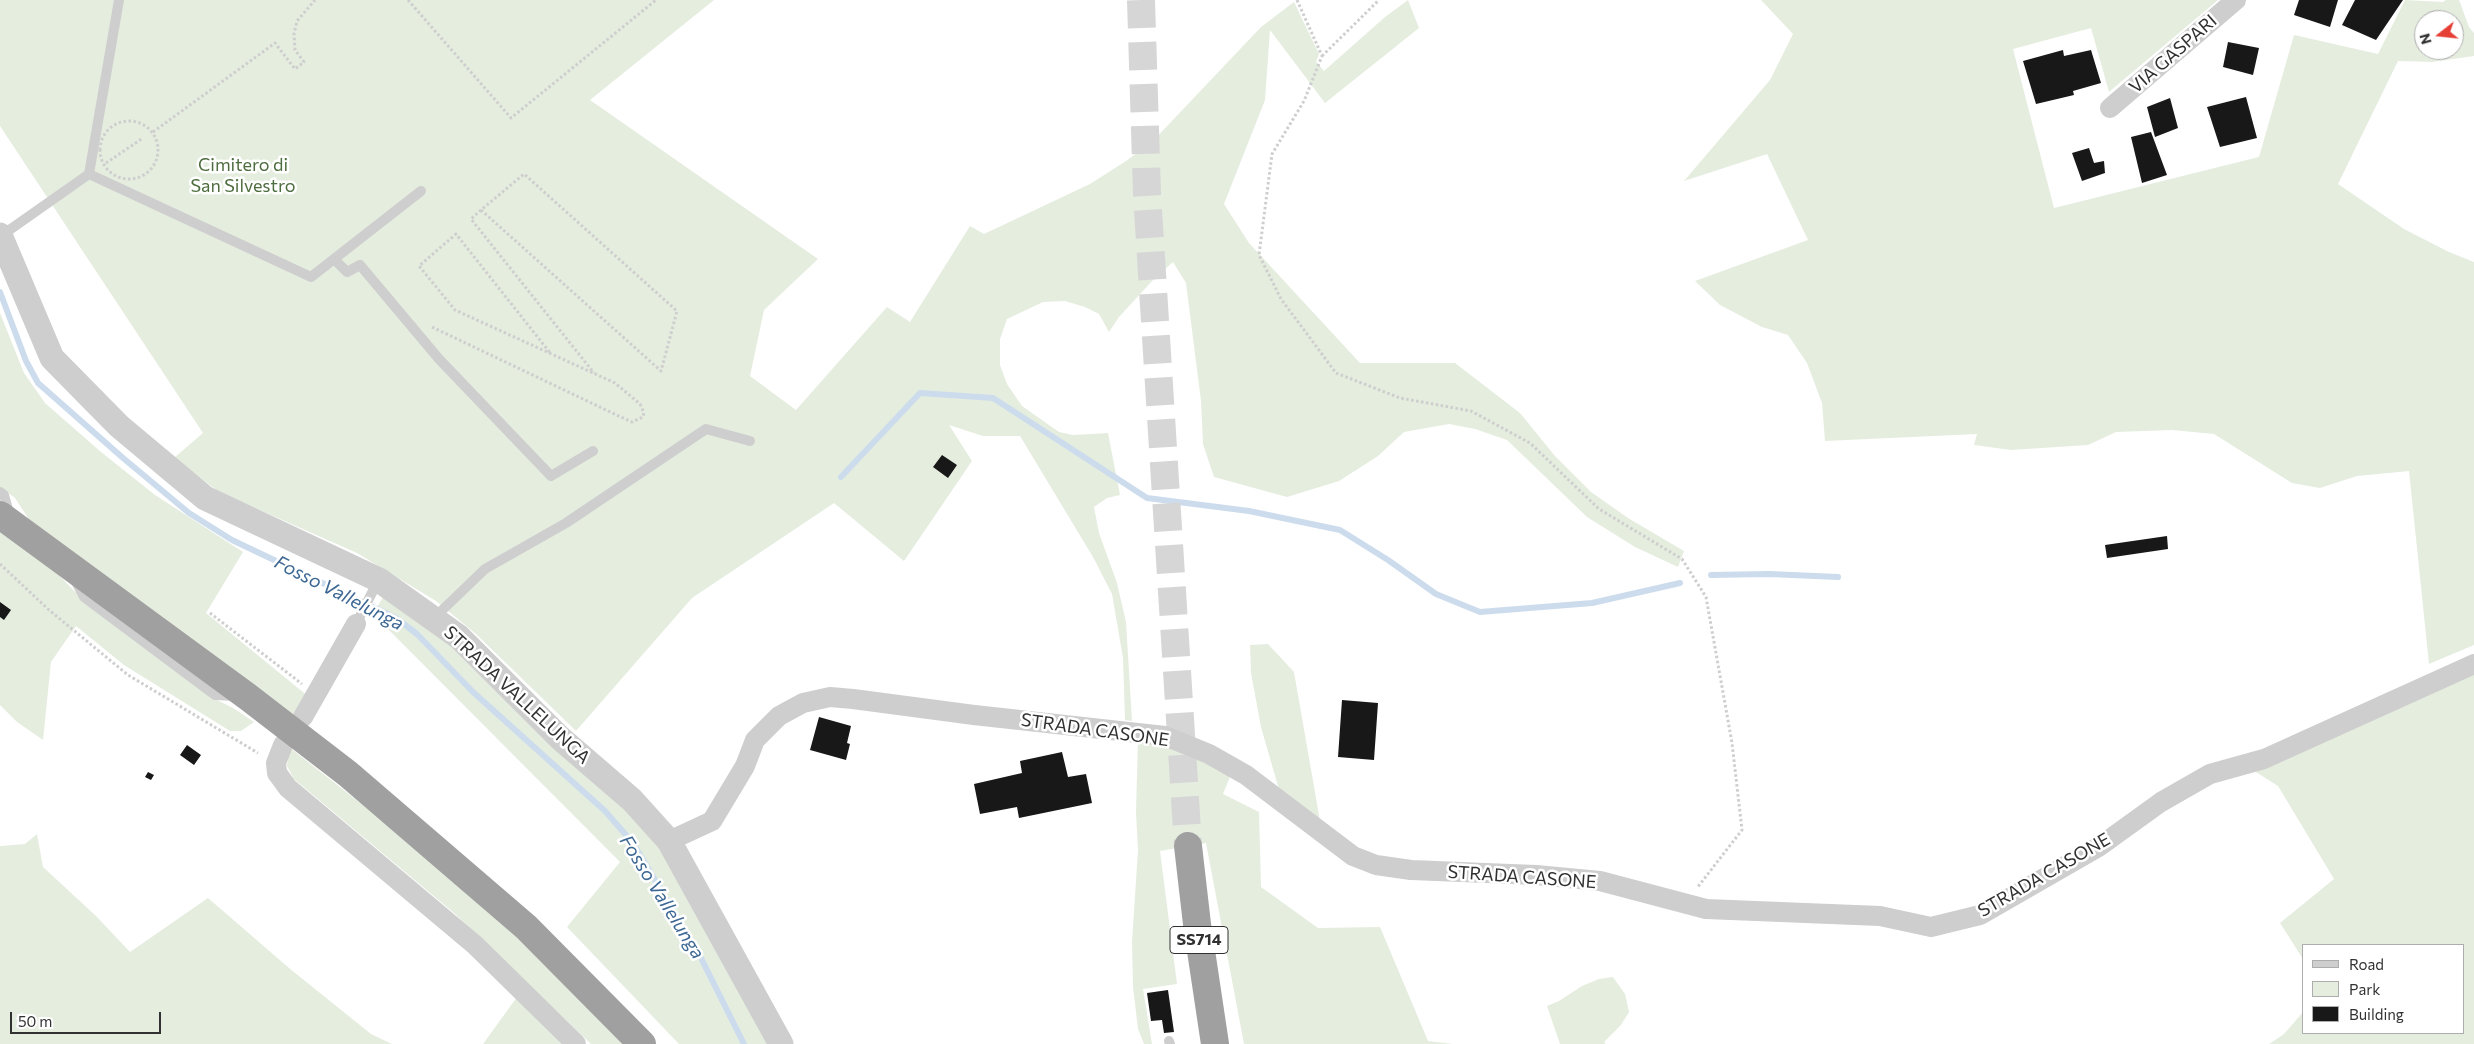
<!DOCTYPE html>
<style>
body{margin:0}
#map{position:relative;width:2474px;height:1044px;overflow:hidden;background:#fff;font-family:Commissioner,sans-serif}
canvas{display:block}
.legend{position:absolute;left:2302px;top:944px;width:162px;height:90px;box-sizing:border-box;background:#fff;border:1px solid #adadad;margin:0;padding:6px 9px;list-style:none;font-size:15px;color:#313131}
.legend li{display:flex;align-items:center;gap:10px;height:25px}
.legend b{width:25px;border:1px solid #adadad}
.north{position:absolute;left:2414px;top:10px;width:50px;height:50px;box-sizing:border-box;background:#fff;border:1px solid #adadad;border-radius:50%;rotate:254deg;font-size:14px;font-weight:700;line-height:20px;text-align:center;color:#313131}
.north::after{content:'';display:block;margin:auto;width:18px;height:22px;background:#e53f36;clip-path:polygon(50% 0,100% 100%,50% 72%,0 100%)}
.scale{position:absolute;left:10px;top:1012px;width:151px;height:22px;box-sizing:border-box;border:2px solid #313131;border-top:0;padding-left:6px;font-size:15px;line-height:18px;white-space:nowrap;color:#313131;-webkit-text-stroke:4px #fff;paint-order:stroke}
</style>
<div id="map">
<canvas width="2474" height="1044"></canvas>
<ul class="legend">
<li><b style="height:6px;background:#cecece"></b>Road</li>
<li><b style="height:14px;background:#e5eddf"></b>Park</li>
<li><b style="height:14px;background:#181818"></b>Building</li>
</ul>
<div class="north">N</div>
<div class="scale">50 m</div>
</div>
<script>
const ctx = document.querySelector('canvas').getContext('2d');
ctx.lineJoin = 'round';
function fillPath(path, color) { ctx.fillStyle = color; ctx.fill(path, 'evenodd'); }
const poly = rows => new Path2D(rows.map(r => 'M' + r).join(''));
function strokePath(path, color, width, dash) { ctx.strokeStyle = color; ctx.lineWidth = width; ctx.lineCap = dash ? 'butt' : 'round'; ctx.setLineDash(dash || []); ctx.stroke(path); }
function drawText(font, color, halo, rows, align = 'center') {
  ctx.font = font + ' Commissioner,sans-serif'; ctx.lineWidth = 5; ctx.setLineDash([]); ctx.textBaseline = 'middle'; ctx.strokeStyle = halo; ctx.fillStyle = color; for (const [text, x, y, turn = 0] of rows) {
    ctx.save(); ctx.translate(x, y); ctx.rotate((+turn || 0) * Math.PI / 180); ctx.textAlign = isNaN(turn) ? turn : align; if (halo) ctx.strokeText(text, 0, 0); ctx.fillText(text, 0, 0); ctx.restore();
  }
}
fillPath(poly([
 [0,0,714,0,590,100,818,259,764,310,750,376,796,410,887,307,910,322,970,226,984,234,1090,184,1126,161,1152,142,1261,27,1294,2,1319,54,1316,62,1324,71,1385,17,1408,0,1419,28,1325,103,1270,30,1265,100,1224,204,1249,243,1360,363,1455,363,1520,413,1555,456,1591,492,1628,518,1684,551,1678,567,1635,547,1587,517,1507,440,1475,429,1449,424,1404,432,1378,456,1339,481,1287,497,1214,477,1203,444,1201,401,1186,283,1173,262,1153,280,1119,317,1109,332,1099,314,1085,307,1065,301,1043,302,1007,319,1000,339,1000,365,1007,384,1022,406,1059,432,1073,435,1108,433,1120,495,1107,498,1094,507,1099,533,1117,583,1126,622,1132,721,1125,720,1123,658,1112,594,1093,557,1020,436,983,436,949,425,972,461,904,561,834,503,692,598,576,731,476,634,436,601,357,553,219,492,174,458,203,433,0,126],
 [1761,0,2218,0,2109,92,2091,28,2013,49,2054,208,2259,157,2294,35,2378,54,2405,0,2443,2,2446,0,2459,0,2469,27,2474,33,2474,56,2432,62,2398,61,2338,184,2404,229,2449,252,2474,262,2474,645,2429,664,2409,471,2357,476,2320,488,2292,483,2214,434,2172,430,2116,432,2088,445,2011,450,1974,445,1977,434,1825,441,1822,403,1807,363,1788,335,1762,327,1720,305,1695,281,1808,240,1767,154,1684,181,1770,80,1793,34],
 [2424,20,2454,20,2454,50,2424,50],
 [0,313,24,373,45,403,101,452,155,495,243,552,206,613,309,697,297,719,30,521,15,498,0,487],
 [0,531,52,568,82,599,213,698,233,708,254,722,241,731,230,731,124,665,76,626,51,662,43,740,17,722,0,705],
 [386,592,450,642,659,839,774,1044,679,1044,567,927,620,862,373,614],
 [1268,644,1294,672,1320,821,1280,793,1261,727,1251,673,1250,645],
 [2474,674,2474,1044,2269,1044,2284,1034,2303,1012,2303,1033,2463,1033,2463,945,2303,945,2303,959,2280,923,2334,879,2278,786,2248,767],
 [1138,737,1172,742,1232,772,1223,794,1259,812,1261,887,1318,928,1380,927,1428,1041,1453,1044,1244,1044,1206,843,1160,851,1177,984,1143,989,1152,1044,1144,1044,1138,1029,1133,987,1132,942,1138,850,1136,813],
 [289,747,420,850,527,945,624,1044,591,1044,454,913,294,779,287,766],
 [37,834,43,867,96,916,130,952,208,898,289,968,371,1034,392,1044,0,1044,0,846,25,844],
 [1613,977,1625,994,1629,1012,1621,1025,1604,1042,1606,1044,1560,1044,1547,1006,1559,1001,1582,986,1599,979],
 [517,997,566,1044,483,1044]
]), '#e5eddf');
strokePath(poly([
 [0,292,26,361,38,383,123,458,189,513,232,540,396,618,417,634,473,692,605,811,633,843,700,956,744,1044],
 [841,477,920,393,993,398,1147,498,1249,511,1340,530,1388,560,1436,594,1480,612,1592,603,1680,583],
 [1711,575,1769,574,1838,577]
]), '#ccdced', 6);
fillPath(poly([
 [2299,0,2338,0,2330,27,2294,15],
 [2355,0,2403,0,2376,40,2342,25],
 [2228,42,2259,48,2253,75,2223,67],
 [2063,50,2064,56,2091,50,2101,83,2073,91,2074,95,2036,104,2023,61],
 [2246,97,2257,138,2220,147,2207,107],
 [2170,98,2178,128,2155,137,2147,107],
 [2151,132,2167,175,2142,183,2131,137],
 [2089,148,2094,163,2104,161,2105,173,2082,181,2072,153],
 [942,455,957,465,948,478,933,467],
 [2167,536,2168,549,2107,558,2105,545],
 [0,602,11,610,4,620,0,617],
 [1342,700,1378,703,1374,760,1338,757],
 [819,717,851,726,847,743,850,744,846,760,810,750],
 [187,745,201,755,194,765,180,755],
 [1062,752,1068,777,1086,774,1092,803,1019,818,1017,807,980,814,974,784,1022,773,1020,761],
 [148,772,154,775,151,780,145,777],
 [1168,990,1174,1032,1164,1033,1162,1020,1151,1021,1147,993]
]), '#181818');
strokePath(poly([
 [1141,0,1147,194,1188,846]
]), '#d6d6d6', 28, [28, 14]);
strokePath(poly([
 [408,0,511,118,656,0],
 [1297,0,1322,56,1304,101,1272,154,1259,255,1281,299,1336,373,1400,398,1471,411,1530,443,1599,509,1682,559,1706,597,1732,743,1742,830,1697,888],
 [1322,56,1379,0],
 '100 150a29 29 0 1 1 58 0a29 29 0 1 1-58 0Z',
 [153,132,275,43,295,69,304,62,295,50,294,34,297,21,315,0],
 [106,163,143,138],
 [481,210,661,371,677,311,524,174,481,210,471,219,594,373],
 [432,327,625,419,632,422,643,417,644,413,640,404,615,383,455,310,419,266,456,234,551,354],
 [0,564,49,610,128,675,258,753],
 [210,613,302,684]
]), '#cecece', 3, [2.5, 2.5]);
strokePath(poly([
 [89,174,311,277,421,191],
 [1,236,89,174,119,0],
 [334,259,347,272,360,265,439,359,551,476,593,451],
 [0,492,4,495,10,516],
 [75,580,84,597,215,695,235,696],
 [434,618,485,569,566,523,706,429,750,441],
 [356,624,378,581],
 [1169,1041,1170,1044]
]), '#cecece', 10);
strokePath(poly([
 [2110,108,2236,0],
 [303,717,356,624],
 [283,745,276,763,277,773,288,788,475,945,576,1044],
 [669,841,712,821,745,766,755,740,779,716,803,703,830,697,853,699,974,715,1165,736,1209,754,1246,775,1353,856,1376,865,1411,870,1536,875,1600,881,1706,909,1880,916,1931,927,1980,915,2100,846,2161,802,2210,774,2264,759,2474,664]
]), '#cecece', 20);
strokePath(poly([
 [0,235,52,358,119,426,205,498,379,580,459,637,560,738,632,800,669,841,781,1044]
]), '#cecece', 25);
strokePath(poly([
 [0,515,248,697,348,774,526,927,642,1044],
 [1188,846,1197,924,1215,1044]
]), '#a0a0a0', 28);
for (const [x, y, w] of [
 [1199,940,58]
]) { const box = new Path2D(); box.roundRect(x - w / 2, y - 13.5, w, 27, 4); ctx.fillStyle = '#fff'; ctx.fill(box); strokePath(box, '#313131', 1); }
drawText('bold 16px', '#313131', null, [
 ["SS714",1199,940]
]);
drawText('18px', '#313131', '#fff', [
 ["VIA GASPARI",2173,54,-41],
 ["STRADA VALLELUNGA",517,695,43],
 ["STRADA CASONE",1095,730,8],
 ["STRADA CASONE",2044,875,-30],
 ["STRADA CASONE",1522,877,4]
]);
drawText('18px', '#4e6d3e', '#fff', [
 ["Cimitero di",243,165],
 ["San Silvestro",243,186]
]);
drawText('italic 19px', '#3e6894', '#fff', [
 ["Fosso Vallelunga",339,593,27],
 ["Fosso Vallelunga",662,897,58]
]);
</script>
